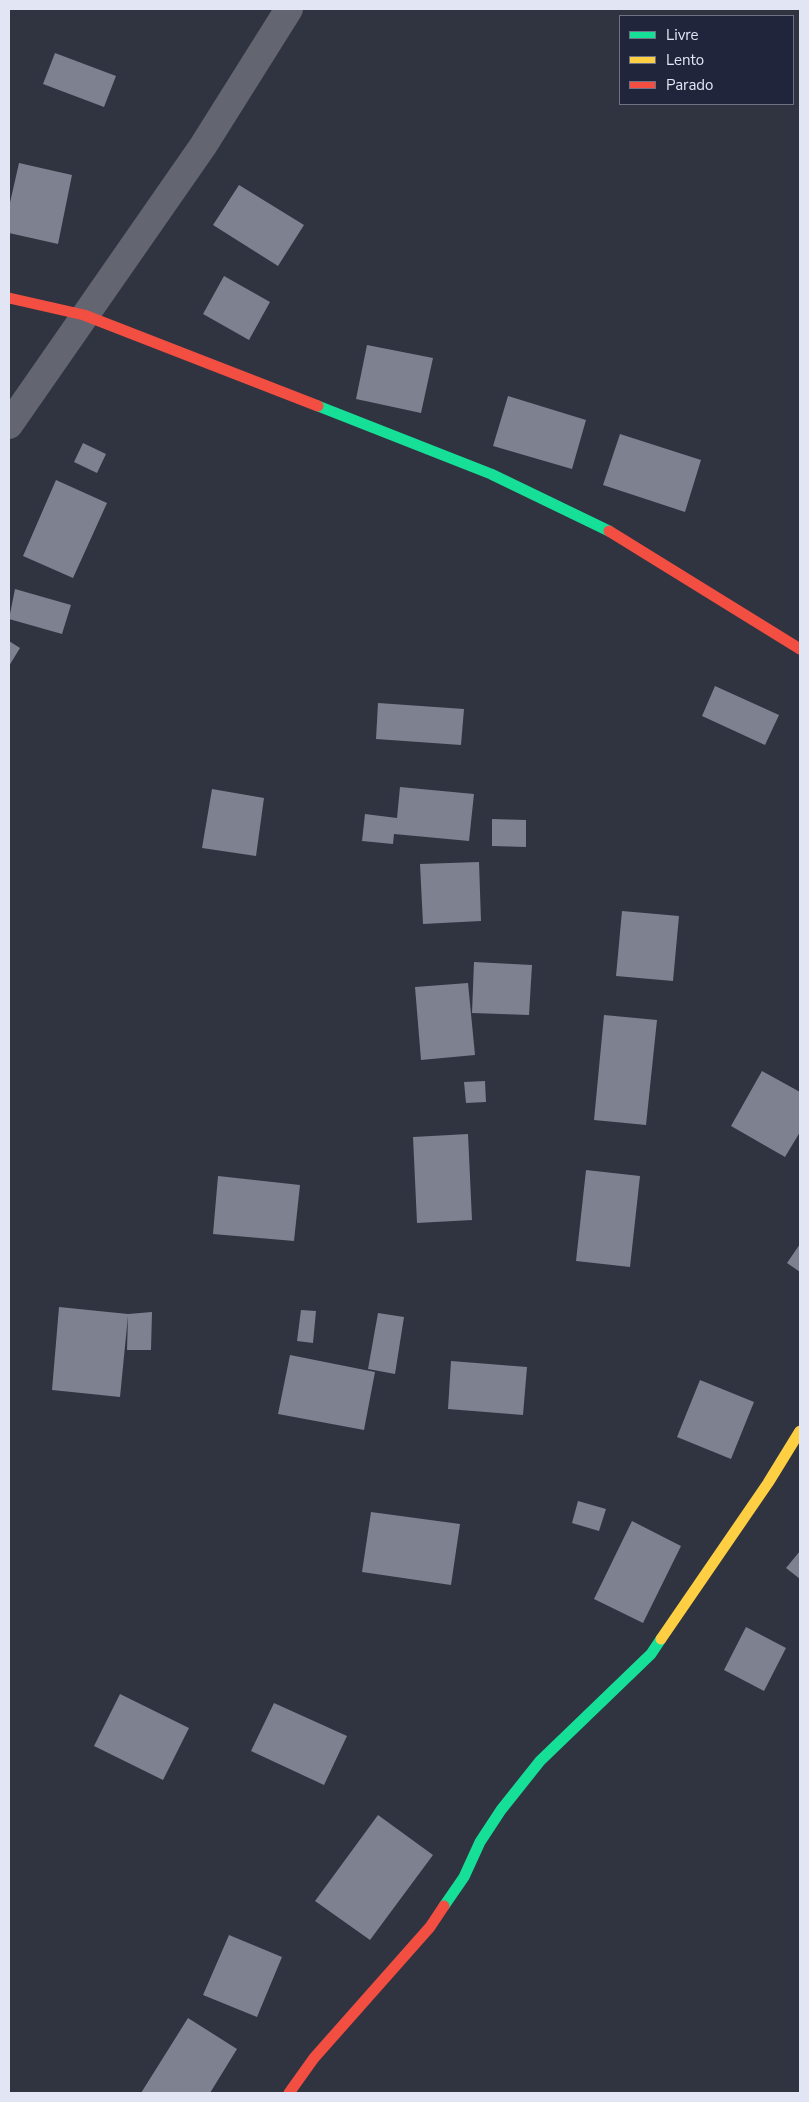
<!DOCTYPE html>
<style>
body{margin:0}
#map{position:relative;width:809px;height:2102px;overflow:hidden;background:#303340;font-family:"Nunito Sans",sans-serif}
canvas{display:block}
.frame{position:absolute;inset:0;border:10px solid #e1e5f4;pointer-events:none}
.legend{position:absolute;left:619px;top:15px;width:175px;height:90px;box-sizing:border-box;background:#21253b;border:1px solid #6e7285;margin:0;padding:6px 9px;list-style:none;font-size:15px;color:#e1e5f4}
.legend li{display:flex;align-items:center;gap:10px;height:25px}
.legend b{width:25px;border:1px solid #6e7285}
</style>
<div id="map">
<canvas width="809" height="2102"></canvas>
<div class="frame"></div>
<ul class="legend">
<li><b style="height:6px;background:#16e098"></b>Livre</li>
<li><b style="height:6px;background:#ffcf43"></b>Lento</li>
<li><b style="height:6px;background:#f24e42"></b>Parado</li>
</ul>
</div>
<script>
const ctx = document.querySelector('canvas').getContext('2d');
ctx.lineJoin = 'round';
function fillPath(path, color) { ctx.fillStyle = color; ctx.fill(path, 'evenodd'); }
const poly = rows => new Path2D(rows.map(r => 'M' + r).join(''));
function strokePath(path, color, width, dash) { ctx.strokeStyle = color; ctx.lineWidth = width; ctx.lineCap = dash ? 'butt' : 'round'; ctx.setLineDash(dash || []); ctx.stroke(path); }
fillPath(poly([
 [55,53,116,76,104,107,43,84],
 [19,163,72,175,58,244,9,233,9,207],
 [239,185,304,225,278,266,213,225],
 [224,276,270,302,249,340,203,314],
 [367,345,433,358,421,413,356,399],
 [508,396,586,420,572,469,493,446],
 [620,434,701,460,685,512,603,485],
 [83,443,106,454,97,473,74,462],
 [56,480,107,503,73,578,23,556],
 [15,589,71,605,62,634,9,619],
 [9,641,20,648,9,666],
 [715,686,779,715,765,745,702,716],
 [378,703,464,709,461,745,376,739],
 [400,787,474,794,469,841,394,834,393,844,362,841,365,814,397,818],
 [212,789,264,798,256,856,202,848],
 [492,819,526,820,526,847,492,846],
 [479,862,481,921,423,924,420,864],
 [622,911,679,916,673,981,616,976],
 [474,962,532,965,529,1015,472,1013],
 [468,983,475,1055,421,1060,415,987],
 [604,1015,657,1020,646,1125,594,1120],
 [762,1071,800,1092,800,1132,785,1157,731,1126],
 [485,1081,486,1102,466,1103,464,1082],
 [468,1134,472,1220,417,1223,413,1137],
 [586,1170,640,1176,630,1267,576,1261],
 [218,1176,300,1185,294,1241,213,1234],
 [800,1244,800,1272,787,1263],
 [59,1307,128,1314,152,1312,151,1350,127,1350,128,1316,120,1397,52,1390],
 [301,1310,316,1311,313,1343,297,1341],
 [378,1313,404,1317,395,1374,368,1369],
 [290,1355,375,1372,364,1430,278,1414],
 [451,1361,527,1367,523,1415,448,1409],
 [700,1380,754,1402,731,1459,677,1437],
 [578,1501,606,1509,599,1531,572,1523],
 [371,1512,460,1524,451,1585,362,1572],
 [632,1521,681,1546,643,1623,594,1599],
 [800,1551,800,1579,786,1568],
 [746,1627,786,1648,764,1691,724,1670],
 [120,1694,189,1728,163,1780,94,1746],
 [274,1703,347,1736,324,1785,251,1751],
 [378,1815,433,1855,370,1940,315,1901],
 [229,1935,282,1957,257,2017,203,1995],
 [188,2018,237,2049,210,2093,141,2093]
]), '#7d8190');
strokePath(poly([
 [9,425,203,146,289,9]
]), '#636570', 28);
strokePath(poly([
 [318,406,491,474,609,531],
 [444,1906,464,1877,480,1842,501,1810,540,1761,651,1654,661,1639]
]), '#16e098', 11);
strokePath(poly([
 [661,1639,768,1483,800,1431]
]), '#ffcf43', 11);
strokePath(poly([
 [9,298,84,315,318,406],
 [609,531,800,649],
 [289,2093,314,2058,430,1927,444,1906]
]), '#f24e42', 11);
</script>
